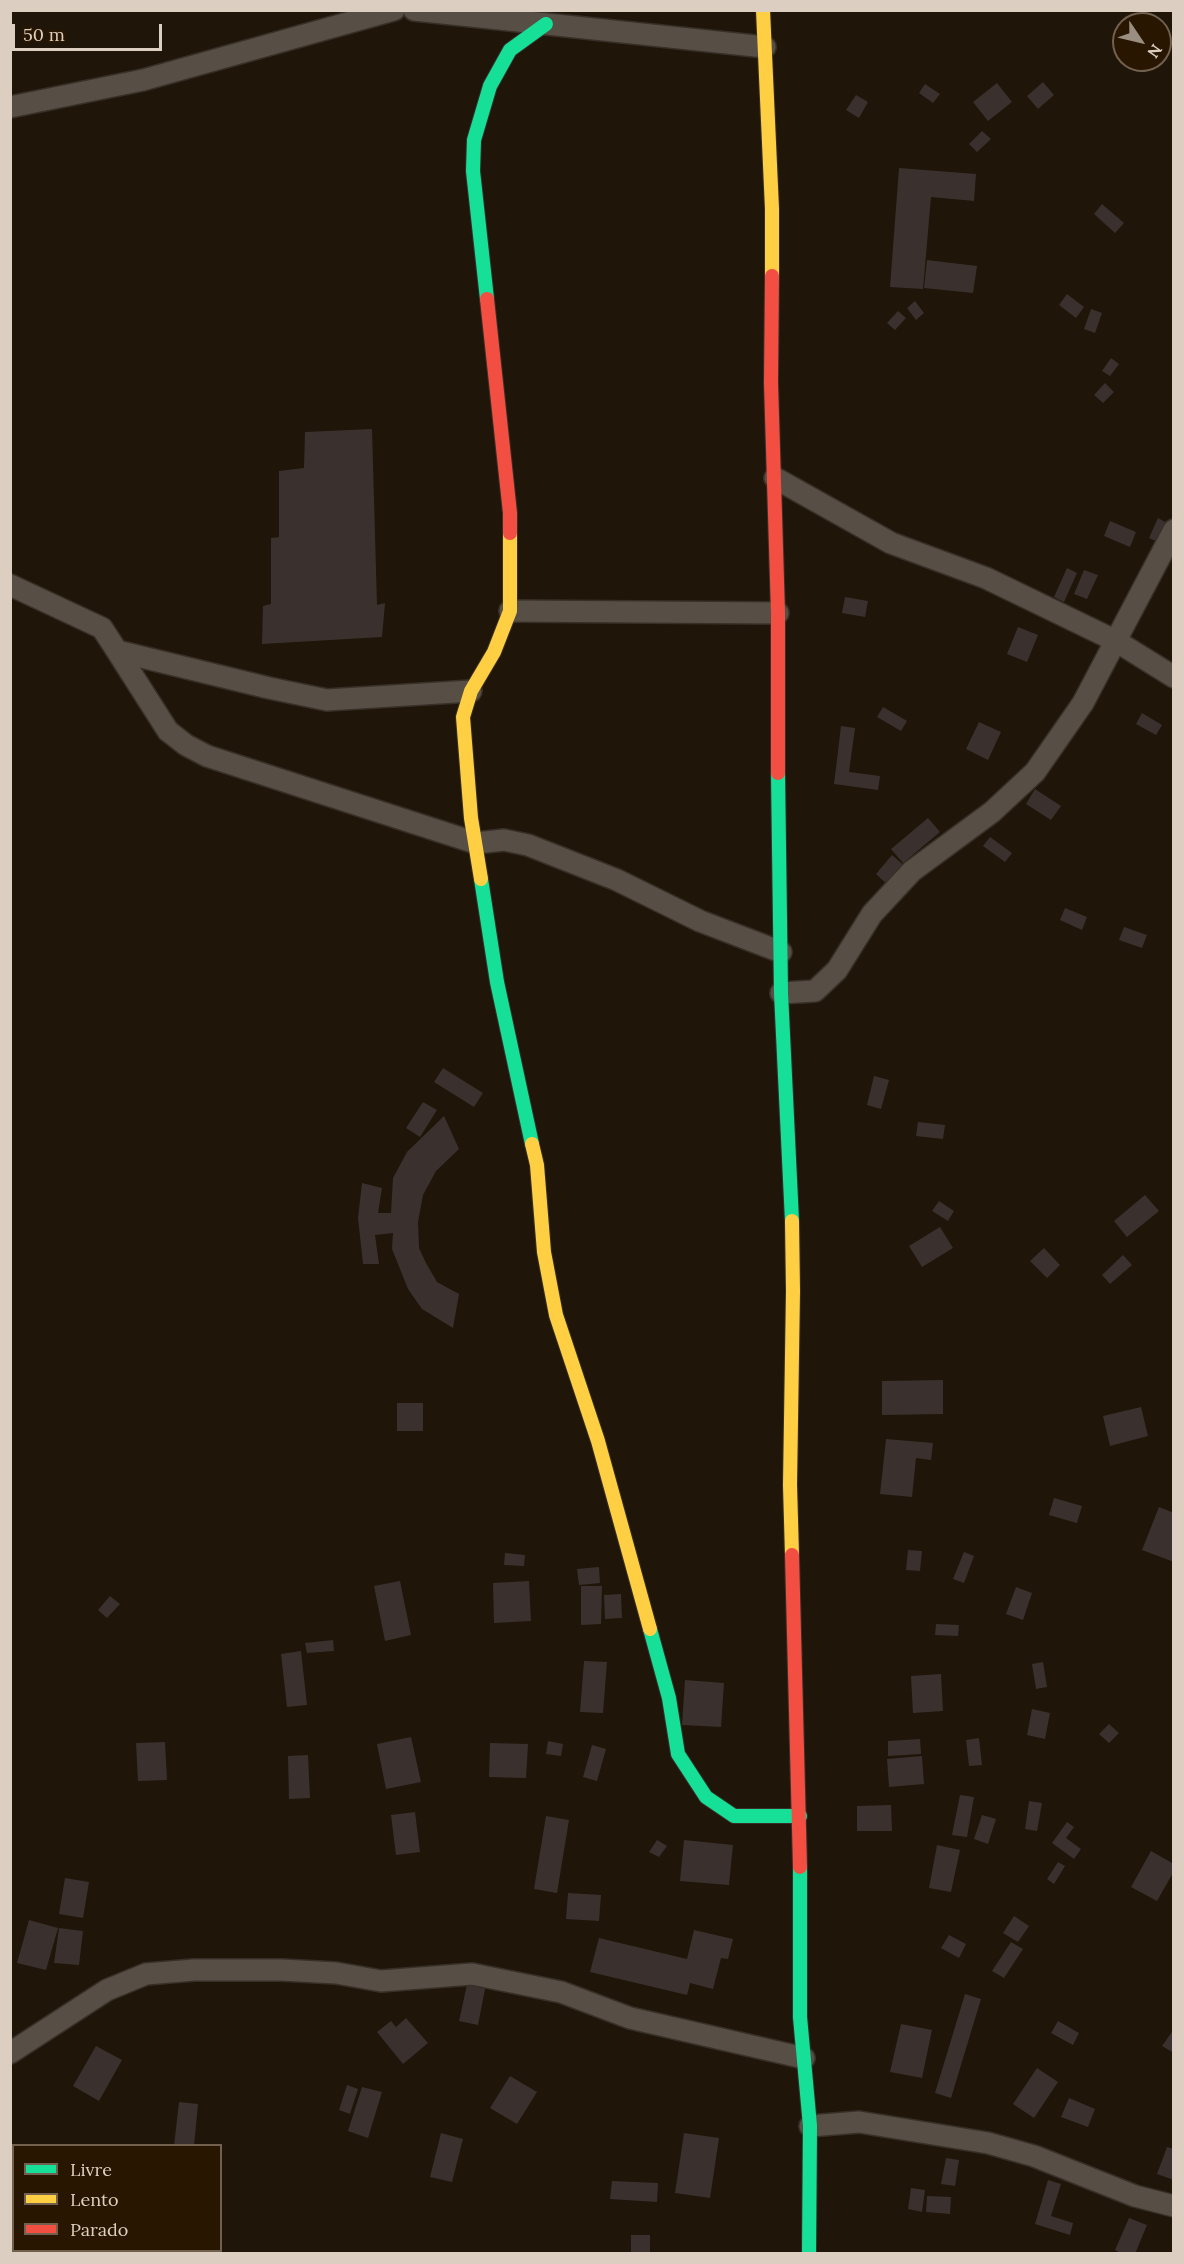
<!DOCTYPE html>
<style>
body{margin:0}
#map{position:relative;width:1184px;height:2264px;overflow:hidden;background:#201509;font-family:Lora,serif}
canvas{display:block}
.frame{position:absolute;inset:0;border:12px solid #dccfc1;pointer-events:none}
.legend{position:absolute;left:12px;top:2144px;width:210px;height:108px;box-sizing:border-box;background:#291600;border:2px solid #71604d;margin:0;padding:8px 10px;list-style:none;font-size:18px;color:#dccfc1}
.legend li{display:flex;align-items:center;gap:12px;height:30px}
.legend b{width:30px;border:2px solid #71604d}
.north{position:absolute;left:1112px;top:12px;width:60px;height:60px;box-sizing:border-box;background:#291600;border:2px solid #71604d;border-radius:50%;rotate:125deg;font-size:16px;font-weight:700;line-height:24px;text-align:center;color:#dccfc1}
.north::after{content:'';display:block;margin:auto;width:21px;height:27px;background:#9a8e81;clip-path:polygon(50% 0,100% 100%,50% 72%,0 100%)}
.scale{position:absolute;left:12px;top:24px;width:150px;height:27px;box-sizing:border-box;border:3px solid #dccfc1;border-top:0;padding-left:8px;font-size:18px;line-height:21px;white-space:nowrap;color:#dccfc1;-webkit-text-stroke:4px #291600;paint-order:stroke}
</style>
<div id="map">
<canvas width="1184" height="2264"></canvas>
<div class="frame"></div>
<ul class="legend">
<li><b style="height:8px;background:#16e098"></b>Livre</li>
<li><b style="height:8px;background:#ffcf43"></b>Lento</li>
<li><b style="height:8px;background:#f24e42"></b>Parado</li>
</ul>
<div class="north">N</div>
<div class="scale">50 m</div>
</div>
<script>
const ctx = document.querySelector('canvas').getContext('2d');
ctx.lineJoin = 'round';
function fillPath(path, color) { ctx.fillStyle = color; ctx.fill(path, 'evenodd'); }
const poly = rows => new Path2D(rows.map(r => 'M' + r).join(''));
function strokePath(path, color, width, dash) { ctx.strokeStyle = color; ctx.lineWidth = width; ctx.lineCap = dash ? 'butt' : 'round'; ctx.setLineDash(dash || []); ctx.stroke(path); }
fillPath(poly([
 [1043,82,1054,95,1038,109,1027,96],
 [997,83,1012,102,988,121,973,102],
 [925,84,940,94,933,103,919,93],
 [856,95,868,102,859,118,846,110],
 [982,131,991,139,977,152,969,144],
 [899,168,976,174,974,201,931,197,923,289,890,287],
 [1102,204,1124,223,1115,233,1094,214],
 [927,260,977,266,973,293,924,288],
 [1067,294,1084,307,1076,318,1059,305],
 [915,301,924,313,916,320,907,308],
 [1091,309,1102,313,1095,333,1084,329],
 [898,311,906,318,895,330,887,323],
 [1111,358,1119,364,1110,376,1102,371],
 [1105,383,1114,392,1103,403,1094,395],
 [372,429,377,605,385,603,382,637,262,644,263,606,271,604,271,538,279,537,279,471,304,468,305,432],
 [1158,518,1167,523,1158,542,1149,538],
 [1110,521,1136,532,1130,547,1104,536],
 [1067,568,1077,573,1064,602,1054,597],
 [1084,570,1098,575,1087,599,1074,594],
 [845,597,868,601,865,617,842,613],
 [1018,627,1038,635,1027,662,1007,654],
 [883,707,907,721,901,731,877,717],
 [1142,713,1162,725,1156,735,1136,724],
 [979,722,1001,732,988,760,966,749],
 [841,726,855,728,849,772,880,776,878,790,834,784],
 [1035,789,1061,806,1051,820,1026,804],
 [928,818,940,832,903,863,891,849],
 [990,837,1012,853,1005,862,983,846],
 [892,855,907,868,890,887,876,874],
 [1065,908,1087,917,1082,930,1060,920],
 [1124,927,1147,935,1142,948,1119,940],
 [443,1068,483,1093,474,1107,434,1082],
 [874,1076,889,1080,881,1109,867,1105],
 [423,1102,437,1110,420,1137,406,1128],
 [444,1116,459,1149,436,1171,423,1195,418,1222,419,1248,426,1263,437,1282,459,1294,453,1328,422,1309,408,1289,392,1249,393,1233,375,1235,379,1264,363,1264,358,1218,362,1183,382,1188,378,1213,391,1213,393,1178,407,1152],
 [918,1122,945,1125,943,1139,916,1136],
 [1145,1195,1159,1211,1127,1237,1114,1221],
 [939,1201,954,1211,948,1221,932,1211],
 [940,1227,953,1248,922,1267,909,1246],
 [1044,1248,1060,1265,1047,1278,1030,1261],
 [1123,1255,1132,1265,1110,1284,1102,1275],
 [943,1380,943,1414,882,1415,882,1381],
 [397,1403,423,1403,423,1431,397,1431],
 [1141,1407,1148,1436,1110,1446,1103,1416],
 [886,1439,933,1443,931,1460,916,1458,912,1497,880,1494],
 [1054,1498,1082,1506,1077,1523,1049,1515],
 [1159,1507,1174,1513,1174,1562,1142,1550],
 [908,1550,922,1551,920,1571,906,1570],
 [964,1552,974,1556,964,1583,953,1579],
 [505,1553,525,1555,524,1566,504,1565],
 [599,1567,600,1583,579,1585,577,1569],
 [400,1581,411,1635,385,1641,374,1586],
 [529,1581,531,1621,494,1623,493,1583],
 [581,1586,602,1586,601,1624,581,1625],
 [1016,1587,1032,1593,1023,1620,1006,1614],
 [621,1594,622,1618,605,1619,604,1595],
 [110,1596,120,1604,107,1618,98,1610],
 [936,1624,959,1625,958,1636,935,1635],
 [333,1640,334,1651,307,1653,305,1643],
 [301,1651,307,1705,287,1707,281,1654],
 [584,1661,607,1662,603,1713,580,1712],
 [1043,1662,1047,1687,1036,1689,1032,1664],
 [941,1674,943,1711,913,1713,911,1676],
 [685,1680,724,1683,721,1727,682,1725],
 [1032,1709,1050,1713,1045,1739,1027,1735],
 [1109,1724,1119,1733,1109,1743,1099,1734],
 [411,1737,421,1782,386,1789,377,1744],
 [979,1738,982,1765,969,1766,966,1740],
 [920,1739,921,1754,888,1756,888,1741],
 [548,1741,563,1744,561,1756,546,1754],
 [165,1742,167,1780,138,1781,136,1743],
 [490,1743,528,1744,526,1778,489,1777],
 [592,1745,606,1749,597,1781,583,1777],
 [308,1755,310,1798,289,1799,288,1756],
 [922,1756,924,1784,889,1787,887,1759],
 [960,1795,974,1797,967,1837,952,1835],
 [1029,1801,1042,1803,1037,1831,1025,1829],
 [891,1805,892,1831,857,1831,857,1806],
 [415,1812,420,1852,396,1855,391,1815],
 [982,1815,996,1819,988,1844,974,1839],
 [546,1816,569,1820,557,1893,534,1889],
 [1067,1822,1074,1827,1066,1838,1081,1849,1074,1859,1052,1843],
 [657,1840,667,1846,659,1857,649,1852],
 [684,1840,733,1845,729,1885,680,1881],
 [937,1845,960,1850,951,1892,929,1888],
 [1151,1851,1174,1864,1174,1871,1157,1901,1131,1887],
 [1058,1862,1065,1866,1054,1884,1047,1879],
 [65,1878,89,1882,83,1918,59,1914],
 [568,1893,601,1895,599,1921,566,1919],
 [1014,1916,1029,1926,1018,1942,1003,1933],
 [29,1920,58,1928,46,1970,17,1963],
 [59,1928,83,1931,79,1965,54,1963],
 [694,1930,733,1939,728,1959,721,1958,713,1989,690,1983,687,1995,590,1972,599,1938,687,1959],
 [949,1935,966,1944,959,1958,941,1948],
 [1011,1942,1023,1949,1004,1978,992,1971],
 [468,1980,486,1984,478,2025,459,2021],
 [965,1994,981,1999,951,2098,935,2093],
 [406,2018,428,2043,403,2064,377,2032,391,2021,396,2027],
 [1058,2021,1079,2033,1073,2045,1051,2033],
 [901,2024,932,2030,922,2078,890,2072],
 [1174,2029,1174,2053,1162,2046],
 [96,2046,122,2060,99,2101,73,2086],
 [1037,2068,1058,2082,1034,2118,1013,2104],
 [510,2076,537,2092,517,2124,490,2108],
 [347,2085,358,2089,350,2114,339,2110],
 [362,2087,382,2092,368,2138,348,2131],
 [1069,2098,1095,2109,1088,2127,1061,2117],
 [179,2102,198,2104,194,2146,174,2146],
 [441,2133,463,2139,452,2182,430,2177],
 [684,2133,719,2138,710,2198,675,2193],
 [1167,2147,1174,2149,1174,2180,1157,2174],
 [946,2158,959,2160,955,2186,941,2184],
 [1048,2180,1061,2184,1051,2216,1073,2223,1070,2235,1035,2224],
 [612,2181,658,2183,657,2202,610,2199],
 [911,2188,925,2190,922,2212,908,2209],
 [927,2196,951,2197,950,2214,926,2212],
 [1129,2218,1147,2225,1135,2254,1122,2254,1115,2250],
 [631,2235,650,2235,650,2254,631,2254]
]), '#3a312e');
const street = poly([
 [414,10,765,47],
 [10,107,143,80,394,10],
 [775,478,891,543,986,578,1116,641,1174,677],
 [10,585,102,628,117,651,269,688,327,700,471,691],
 [510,611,778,613],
 [117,651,168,731,186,745,207,756,476,843,504,840,528,845,617,880,700,921,781,952],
 [781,993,815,991,837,970,872,914,912,871,992,812,1035,772,1083,703,1174,530],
 [10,2053,107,1990,146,1974,194,1970,282,1970,336,1973,381,1981,472,1974,561,1992,630,2018,804,2058],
 [810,2126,859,2122,988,2143,1034,2156,1135,2196,1174,2206]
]);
const fast = poly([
 [487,299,473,171,474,140,490,86,510,50,546,24],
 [778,773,781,993,792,1221],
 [481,879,497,982,532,1144],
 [650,1629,669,1698,678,1754,706,1797,734,1816,800,1816],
 [800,1867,800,2017,810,2126,809,2254]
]);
const slow = poly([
 [763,10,772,209,772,276],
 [481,879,471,818,463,717,471,691,494,652,510,611,510,533],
 [532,1144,537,1165,544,1252,556,1315,598,1441,650,1629],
 [792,1221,793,1291,790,1485,792,1555]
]);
const jam = poly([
 [772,276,771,383,778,613,778,773],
 [487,299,510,513,510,533],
 [792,1555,800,1867]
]);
strokePath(street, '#383028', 24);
strokePath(fast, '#383028', 16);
strokePath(slow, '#383028', 16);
strokePath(jam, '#383028', 16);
strokePath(street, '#574f45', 21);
strokePath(fast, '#16e098', 14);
strokePath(slow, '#ffcf43', 14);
strokePath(jam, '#f24e42', 14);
</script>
